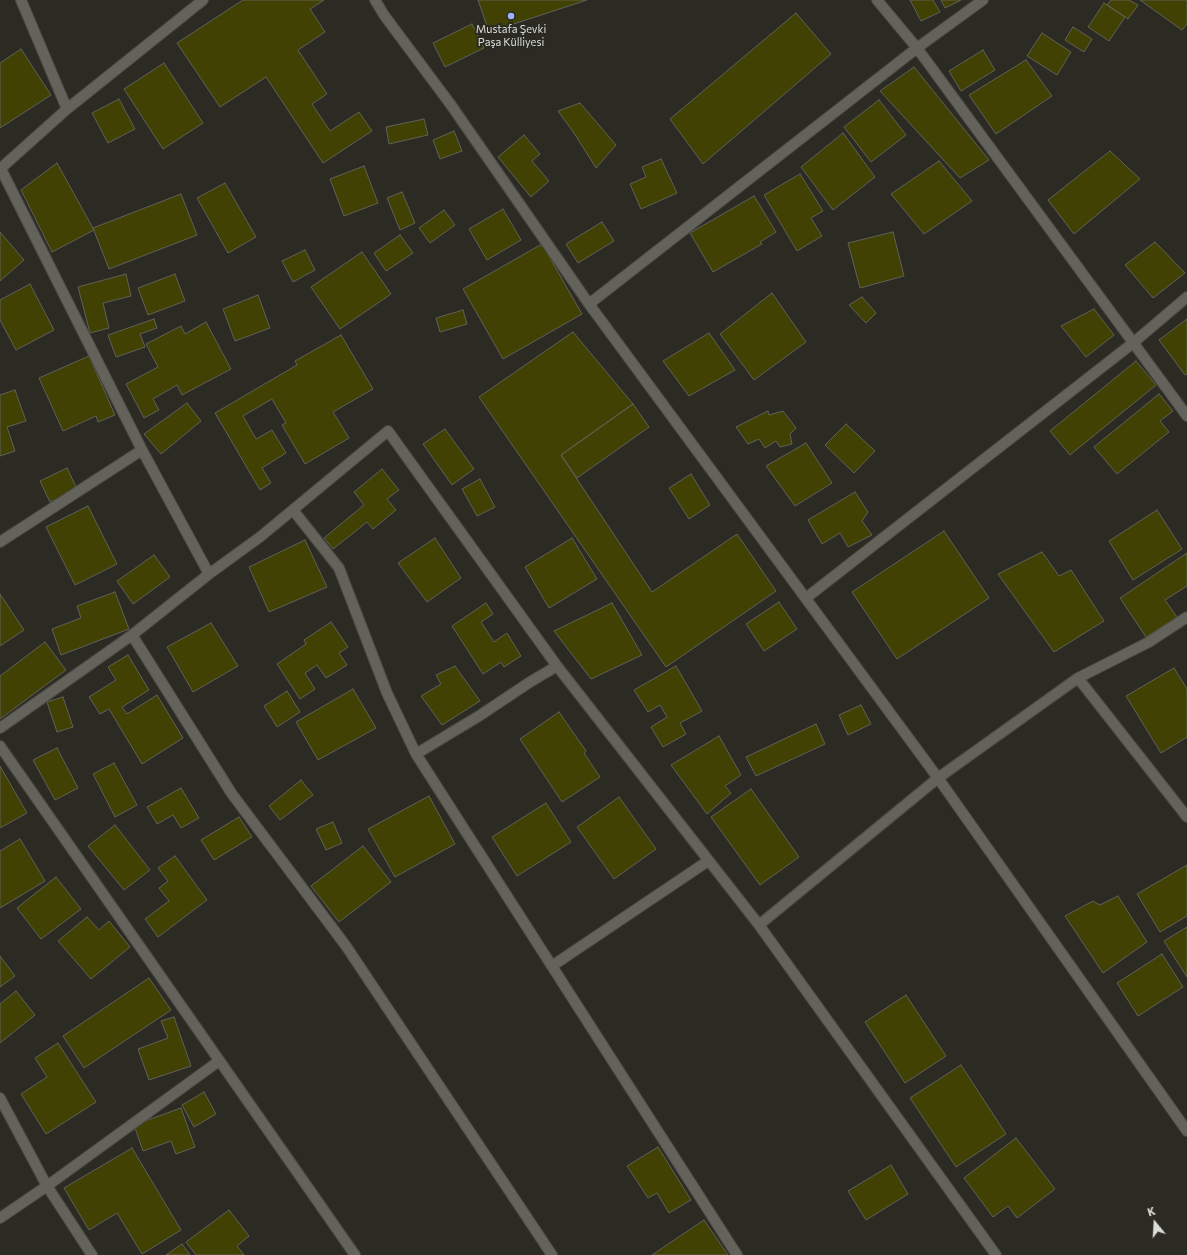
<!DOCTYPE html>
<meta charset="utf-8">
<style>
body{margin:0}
#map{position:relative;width:1187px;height:1255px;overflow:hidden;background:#2b2b24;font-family:Commissioner,sans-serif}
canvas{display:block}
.north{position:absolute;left:1135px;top:1203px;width:40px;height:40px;-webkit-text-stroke:3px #2b2b24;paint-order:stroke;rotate:342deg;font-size:11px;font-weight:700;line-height:16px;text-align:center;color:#dcddd8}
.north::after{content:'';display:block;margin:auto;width:14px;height:18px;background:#dcddd8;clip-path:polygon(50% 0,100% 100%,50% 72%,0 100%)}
</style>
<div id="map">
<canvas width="1187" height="1255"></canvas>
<div class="north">K</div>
</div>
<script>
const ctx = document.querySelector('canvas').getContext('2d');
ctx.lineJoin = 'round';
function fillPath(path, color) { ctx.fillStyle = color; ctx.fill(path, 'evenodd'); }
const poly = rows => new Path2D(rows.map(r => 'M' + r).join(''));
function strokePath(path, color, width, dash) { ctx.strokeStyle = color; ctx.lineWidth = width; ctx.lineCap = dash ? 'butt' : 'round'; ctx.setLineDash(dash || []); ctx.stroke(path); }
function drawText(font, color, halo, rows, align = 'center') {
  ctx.font = font + ' Commissioner,sans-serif'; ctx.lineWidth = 4; ctx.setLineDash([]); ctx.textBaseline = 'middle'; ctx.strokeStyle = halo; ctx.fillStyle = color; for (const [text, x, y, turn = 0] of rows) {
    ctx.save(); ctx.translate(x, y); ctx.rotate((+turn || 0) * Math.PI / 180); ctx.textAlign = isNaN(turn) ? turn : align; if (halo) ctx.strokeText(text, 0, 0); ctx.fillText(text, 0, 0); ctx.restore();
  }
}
const building = poly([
 [243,0,324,0,310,9,325,32,298,50,327,94,312,104,330,131,359,112,372,131,323,163,266,77,220,107,177,43,243,0],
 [478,0,587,0,489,32,478,0],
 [910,0,933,0,940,12,921,21,910,0],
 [941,0,961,0,945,8,941,0],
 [1111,0,1129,0,1138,5,1128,19,1107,5,1111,0],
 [1140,0,1187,0,1187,24,1182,30,1140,0],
 [1104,3,1125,17,1109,41,1088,27,1104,3],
 [796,13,831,54,703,164,670,119,796,13],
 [472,24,484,48,445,67,433,43,472,24],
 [1073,27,1092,39,1084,52,1065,40,1073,27],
 [1042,33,1071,52,1057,75,1027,56,1042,33],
 [21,49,51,95,0,128,0,63,21,49],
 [983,50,995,70,961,91,949,71,983,50],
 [1026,60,1052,96,996,134,969,95,1026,60],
 [164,63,203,123,163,149,124,89,164,63],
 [914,67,989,160,960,178,880,91,914,67],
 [119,99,135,129,108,143,92,113,119,99],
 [879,100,906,135,871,162,844,127,879,100],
 [580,103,616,145,596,168,574,133,558,111,580,103],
 [424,119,428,135,389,144,386,127,424,119],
 [454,131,462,151,440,159,433,140,454,131],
 [843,133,875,177,833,210,801,167,843,133],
 [524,135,540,154,532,161,549,181,531,197,498,157,524,135],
 [1110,151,1140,179,1074,234,1048,200,1110,151],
 [661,159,677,193,641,209,630,184,646,177,642,167,661,159],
 [939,161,972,201,924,234,891,194,939,161],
 [57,163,94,230,52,252,21,190,57,163],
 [364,166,378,203,344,216,330,179,364,166],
 [800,174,823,211,811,218,822,236,797,251,764,195,800,174],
 [225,183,256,237,228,253,197,198,225,183],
 [402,192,415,223,400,230,387,198,402,192],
 [181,194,197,235,109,269,93,228,181,194],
 [754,196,776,232,760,242,762,244,713,272,690,233,754,196],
 [503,209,521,240,487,260,469,229,503,209],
 [444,210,455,225,430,243,419,228,444,210],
 [602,222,614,241,578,263,566,244,602,222],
 [0,232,24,260,0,281,0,232],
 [893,232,904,276,860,288,848,243,893,232],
 [400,235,413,253,386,271,374,253,400,235],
 [1155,242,1185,273,1153,298,1125,265,1155,242],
 [542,244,582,314,503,359,463,289,542,244],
 [305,250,315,270,293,282,282,261,305,250],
 [362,252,391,294,340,329,311,287,362,252],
 [126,274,131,296,103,303,109,328,90,333,78,287,126,274],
 [175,274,185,301,148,315,138,288,175,274],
 [30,284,54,330,16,350,0,320,0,300,30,284],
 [772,293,806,342,754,380,720,334,772,293],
 [258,295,270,328,235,341,223,309,258,295],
 [862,297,876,313,866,323,849,305,862,297],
 [1094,309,1114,335,1086,357,1061,326,1094,309],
 [463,310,467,324,440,332,436,318,463,310],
 [154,319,157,328,140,334,145,347,116,357,108,335,154,319],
 [1187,319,1187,374,1185,375,1159,340,1187,319],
 [206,322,231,369,182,395,177,385,153,399,159,410,144,418,126,384,158,367,146,344,181,326,185,334,206,322],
 [573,332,633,404,561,455,652,592,737,534,776,591,666,667,479,397,573,332],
 [709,333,735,370,689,396,663,361,709,333],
 [341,335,373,389,333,412,349,438,305,464,282,425,286,423,272,399,243,416,256,439,272,430,286,453,262,468,271,483,260,490,215,413,297,365,295,361,341,335],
 [89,356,115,415,98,422,96,416,63,431,39,378,89,356],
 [1136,361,1156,385,1070,455,1050,431,1136,361],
 [15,390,26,421,7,427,15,451,0,456,0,395,15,390],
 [1159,394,1173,411,1160,421,1169,432,1117,474,1094,447,1159,394],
 [187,403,201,421,161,454,144,434,187,403],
 [633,404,649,427,577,478,561,455,633,404],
 [768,411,769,415,783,411,796,428,790,434,792,444,780,447,776,441,765,448,759,439,748,444,736,427,768,411],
 [846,424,875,451,854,473,825,445,846,424],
 [445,429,474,469,452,485,423,444,445,429],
 [806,443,832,483,795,506,766,466,806,443],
 [67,468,77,489,50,502,40,481,67,468],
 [382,469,399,490,387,499,396,510,373,529,367,522,333,549,324,538,364,505,354,492,382,469],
 [691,474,710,505,689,519,669,488,691,474],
 [480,479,495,507,477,516,462,489,480,479],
 [855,492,868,512,862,521,872,535,848,547,840,533,822,544,808,520,855,492],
 [88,506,117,564,75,585,46,527,88,506],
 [1157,510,1182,549,1133,580,1109,541,1157,510],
 [944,531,989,598,897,659,852,592,944,531],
 [435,538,461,578,427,602,398,563,435,538],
 [572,538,597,579,549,608,525,567,572,538],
 [305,540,327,587,269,612,249,567,305,540],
 [1042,552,1059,576,1071,570,1104,621,1054,652,998,574,1042,552],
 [1187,553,1187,586,1165,600,1177,617,1146,637,1120,598,1187,553],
 [154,555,170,577,133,604,117,581,154,555],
 [115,592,129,629,61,655,52,629,81,618,77,606,115,592],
 [0,594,24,630,0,646,0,594],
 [779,602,797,629,764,651,746,624,779,602],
 [486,603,493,614,481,622,494,642,507,633,521,656,504,667,501,662,483,674,452,626,486,603],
 [612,603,642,655,591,679,554,631,612,603],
 [331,622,348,647,339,653,347,665,326,678,317,665,305,673,315,689,300,699,277,664,306,644,304,640,331,622],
 [211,623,238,666,193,692,167,647,211,623],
 [45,642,66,670,0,719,0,676,45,642],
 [128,655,149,690,122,707,127,714,157,695,183,738,142,764,109,709,100,714,89,697,116,680,108,667,128,655],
 [455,666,480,701,442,725,421,696,441,684,436,675,455,666],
 [676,666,702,711,680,723,686,734,663,747,651,727,667,717,660,705,648,712,634,690,676,666],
 [1174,668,1187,689,1187,737,1161,753,1126,696,1174,668],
 [353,689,376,728,318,760,296,722,353,689],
 [287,691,300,712,277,727,264,706,287,691],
 [63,697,73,727,57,732,47,702,63,697],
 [861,705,871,724,848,735,839,715,861,705],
 [559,712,586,751,584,753,600,777,562,802,520,739,559,712],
 [816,724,825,744,756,776,746,757,816,724],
 [719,736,741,775,725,786,731,793,707,814,671,765,719,736],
 [57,748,78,788,55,800,33,760,57,748],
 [114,763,137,805,115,817,93,774,114,763],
 [0,766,27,813,0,828,0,766],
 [301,780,313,795,280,820,269,806,301,780],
 [181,788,199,818,181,828,173,815,157,824,147,807,181,788],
 [751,789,799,857,760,885,711,817,751,789],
 [429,796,455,844,395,877,368,829,429,796],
 [619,797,656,849,614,879,577,827,619,797],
 [546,803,571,842,517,876,492,837,546,803],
 [239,817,252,837,214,860,201,840,239,817],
 [333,822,342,843,326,850,316,829,333,822],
 [115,825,150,870,124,890,88,846,115,825],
 [20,839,45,881,0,908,0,851,20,839],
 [363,846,391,882,339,922,311,886,363,846],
 [175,856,207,900,158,937,145,919,169,901,159,888,168,881,158,868,175,856],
 [1187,865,1187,916,1160,932,1137,894,1187,865],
 [56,877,81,909,41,939,17,908,56,877],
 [1118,896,1147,942,1103,973,1065,916,1093,901,1100,905,1118,896],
 [87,917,99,930,109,921,130,947,91,979,58,941,87,917],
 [1187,927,1187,977,1164,941,1187,927],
 [1162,954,1183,987,1138,1016,1117,983,1162,954],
 [0,956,15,976,0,987,0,956],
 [149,978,171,1010,84,1068,63,1036,149,978],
 [16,991,35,1015,0,1043,0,1004,16,991],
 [906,995,946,1056,905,1083,865,1022,906,995],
 [174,1017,191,1066,149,1080,138,1049,168,1038,161,1021,174,1017],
 [58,1043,96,1102,46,1134,21,1094,47,1077,35,1058,58,1043],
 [961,1065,1006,1134,956,1167,910,1098,961,1065],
 [204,1092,216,1114,194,1127,182,1105,204,1092],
 [181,1108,195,1147,176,1154,171,1141,143,1151,134,1125,181,1108],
 [1016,1138,1055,1189,1017,1218,1008,1206,993,1217,964,1178,1016,1138],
 [658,1147,691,1200,669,1213,657,1193,648,1198,627,1166,658,1147],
 [132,1148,181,1230,142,1254,117,1213,89,1230,64,1188,132,1148],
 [891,1165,908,1194,866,1220,848,1191,891,1165],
 [229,1210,249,1236,237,1246,244,1255,196,1255,186,1242,229,1210],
 [704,1220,728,1255,652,1255,704,1220],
 [182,1244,190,1255,166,1255,182,1244]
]);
fillPath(building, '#404103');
strokePath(building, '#616159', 1);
const minor = poly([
 [375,0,384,15,451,105,589,304,938,778,1187,1131],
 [877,0,917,48,1187,416],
 [1,169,142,450,209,574],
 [589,304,917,48,983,0],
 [293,510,339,568,387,693,416,754,737,1255],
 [0,542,142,450],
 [806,598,1133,343,1187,297],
 [132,635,232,794,346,946,552,1255],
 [1078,678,1187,817],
 [0,728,132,635,209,574,260,537,388,431,557,666],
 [0,746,355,1255],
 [416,754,479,716,530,682,557,666,759,925,996,1255],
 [759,925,938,778,1078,678,1149,642,1187,617],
 [552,966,708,861],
 [0,1098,47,1186,92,1255],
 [0,1218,47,1186,219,1061]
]);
const tertiary = poly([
 [21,0,67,109],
 [0,169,67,109,203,0]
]);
strokePath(minor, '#474842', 12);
strokePath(tertiary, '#474842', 12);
strokePath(minor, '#63635b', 10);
strokePath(tertiary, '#63635b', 10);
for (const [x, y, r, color] of [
 [511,16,4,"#9fb3fd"]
]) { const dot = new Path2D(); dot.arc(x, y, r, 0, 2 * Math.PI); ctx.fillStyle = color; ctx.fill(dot); strokePath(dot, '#2b2b24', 1.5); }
drawText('11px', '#dcddd8', '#2b2b24', [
 ["Mustafa Şevki",511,29],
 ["Paşa Külliyesi",511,42]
]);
</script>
